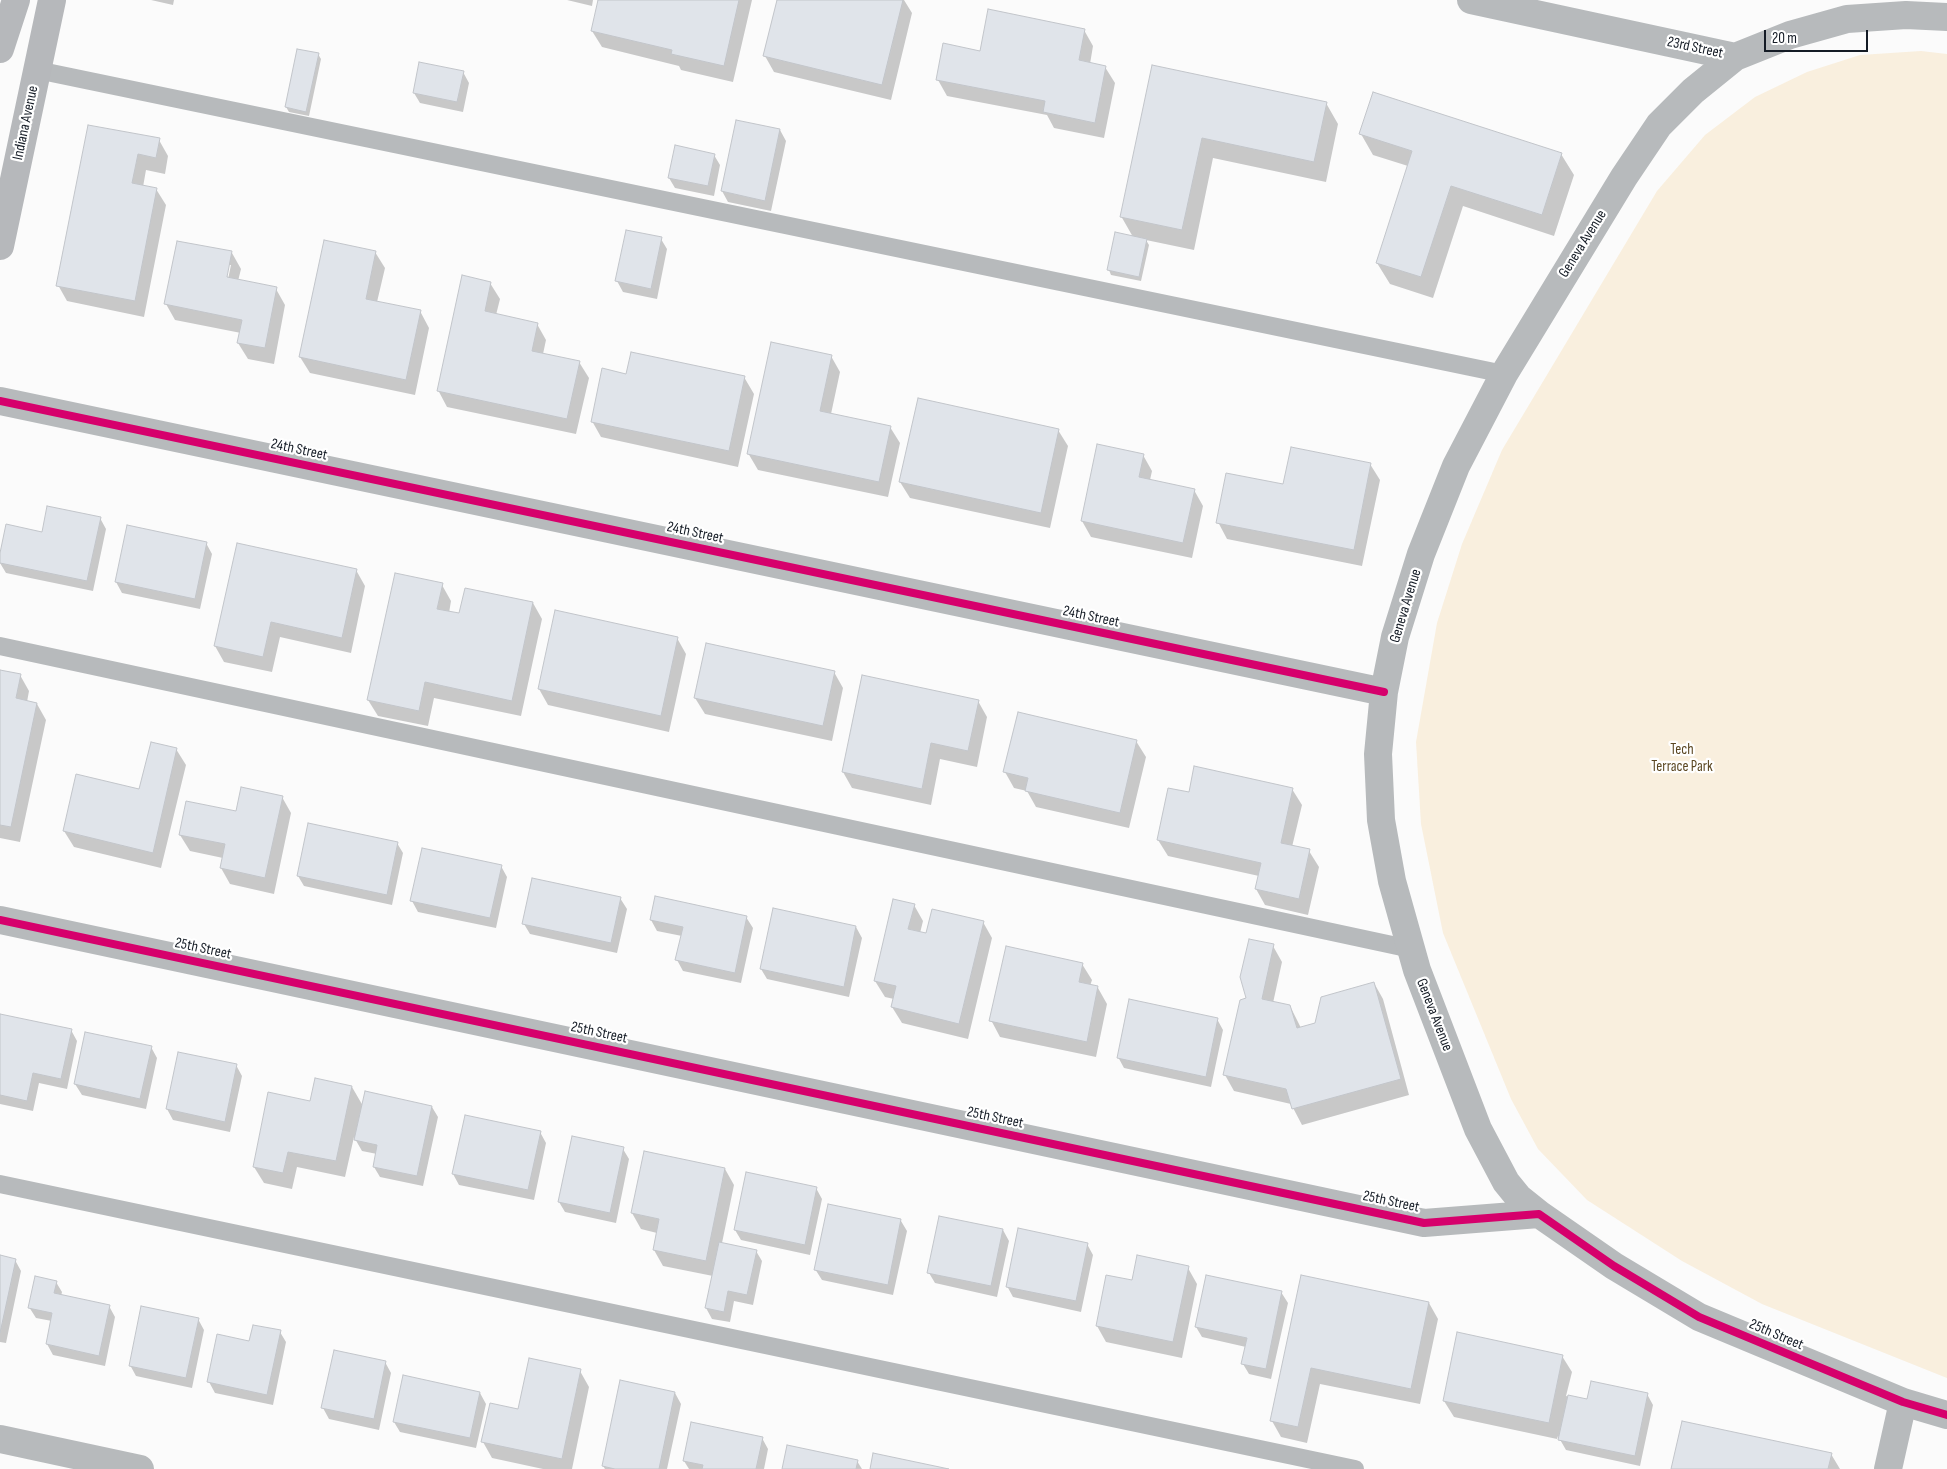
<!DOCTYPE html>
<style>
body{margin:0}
#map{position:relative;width:1947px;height:1469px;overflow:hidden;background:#fbfbfb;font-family:"Sofia Sans Condensed",sans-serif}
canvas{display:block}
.scale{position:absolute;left:1764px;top:30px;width:104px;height:22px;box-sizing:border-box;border:2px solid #141b25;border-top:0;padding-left:6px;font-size:15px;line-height:18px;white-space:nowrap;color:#141b25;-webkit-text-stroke:4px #fff;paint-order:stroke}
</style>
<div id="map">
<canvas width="1947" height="1469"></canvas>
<div class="scale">20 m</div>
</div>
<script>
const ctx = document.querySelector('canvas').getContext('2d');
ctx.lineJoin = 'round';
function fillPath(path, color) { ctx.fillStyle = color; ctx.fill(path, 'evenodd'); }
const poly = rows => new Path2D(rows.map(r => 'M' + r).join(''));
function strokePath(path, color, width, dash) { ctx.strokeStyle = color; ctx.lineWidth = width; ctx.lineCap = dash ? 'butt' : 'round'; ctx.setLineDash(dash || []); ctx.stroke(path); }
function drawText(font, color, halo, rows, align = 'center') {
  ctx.font = font + ' "Sofia Sans Condensed",sans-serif'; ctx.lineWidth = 4.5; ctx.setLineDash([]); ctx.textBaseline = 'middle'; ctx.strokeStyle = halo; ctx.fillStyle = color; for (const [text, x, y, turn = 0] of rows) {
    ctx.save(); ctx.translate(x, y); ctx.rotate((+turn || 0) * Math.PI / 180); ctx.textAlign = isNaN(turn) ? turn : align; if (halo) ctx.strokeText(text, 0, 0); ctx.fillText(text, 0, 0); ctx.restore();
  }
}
fillPath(poly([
 [1921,51,1947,54,1947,1378,1762,1304,1682,1261,1587,1200,1538,1149,1511,1099,1443,933,1421,824,1416,742,1437,623,1462,544,1502,450,1657,191,1705,135,1755,97,1807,72,1860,55]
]), '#f9efde');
fillPath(poly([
 [151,0,174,0,173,5],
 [567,0,593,0,592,6],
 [600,0,752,0,733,82,681,70,679,66,602,47,592,31],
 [778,0,904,0,912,13,891,100,774,72,765,56],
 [1084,30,1093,46,1090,64,1105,67,1115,83,1104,138,1054,128,1047,115,947,96,938,80,981,52],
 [318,54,321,59,309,116,289,112,286,107],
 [1153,66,1326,103,1338,124,1326,182,1213,158,1194,250,1146,240,1149,245,1141,281,1111,275,1109,270,1133,237,1121,216],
 [463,72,469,83,463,112,420,103,414,93],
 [737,121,780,130,786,141,771,211,728,202,722,191],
 [89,126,159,140,168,156,165,174,146,170,143,187,156,189,166,205,144,317,67,301,58,285],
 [1361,134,1561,154,1574,175,1554,236,1463,206,1433,298,1390,284,1377,263,1408,166,1373,155],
 [714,155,720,165,714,196,675,188,669,178],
 [661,239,667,249,657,299,623,292,617,281],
 [375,252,385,268,377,302,420,311,429,328,415,395,310,373,300,357],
 [232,253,241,269,238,281,276,289,285,305,274,364,248,359,238,343,241,333,175,320,166,304],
 [228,265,231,265,227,284,224,283],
 [490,283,500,299,496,315,537,324,546,340,543,354,579,362,589,378,576,434,447,407,438,390],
 [831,356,840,372,831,414,890,427,900,443,888,497,758,470,748,453],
 [627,375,744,377,754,394,738,467,601,437,592,421],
 [1058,430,1068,446,1050,528,910,498,900,482],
 [1143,455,1152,471,1150,480,1194,490,1203,506,1192,558,1091,537,1082,521],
 [1370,464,1380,480,1362,566,1227,539,1218,522],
 [100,518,106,529,93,591,6,573,0,563,0,559],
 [206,543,212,554,200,609,122,593,116,582],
 [238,544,356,570,365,586,351,653,280,637,272,672,224,662,215,646],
 [442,585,451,601,449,613,460,615,533,603,542,619,521,716,434,698,428,726,378,716,368,700],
 [677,638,686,654,669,732,548,705,539,689],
 [0,671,20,675,29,691,27,702,37,704,46,720,20,842,0,838],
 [834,672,843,688,832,741,705,714,695,698],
 [978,701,987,717,977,767,940,759,931,805,852,788,843,772],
 [1136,741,1146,757,1129,828,1036,807,1027,791,1014,788,1005,772],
 [176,749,186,765,161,868,74,847,64,831,140,790],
 [1292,789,1302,805,1292,847,1309,851,1319,867,1308,915,1265,905,1256,889,1259,876,1168,856,1158,840,1190,794],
 [282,797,291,813,274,894,230,884,221,868,223,858,190,851,180,835],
 [397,843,403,853,392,905,304,886,298,876],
 [501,866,507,877,496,928,418,912,412,901],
 [620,898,627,909,617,953,530,934,524,924],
 [914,905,923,921,920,933,927,934,983,922,992,938,968,1039,902,1023,892,1007,894,999,885,997,875,981],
 [746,917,753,928,741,983,683,971,677,960,682,936,657,931,651,920],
 [856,927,862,938,849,997,767,979,761,969],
 [1273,946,1282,962,1273,1003,1290,1006,1301,1028,1316,1024,1374,983,1383,999,1409,1095,1302,1125,1291,1104,1234,1091,1225,1075,1248,999],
 [1082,964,1092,980,1090,986,1098,988,1107,1004,1096,1057,1000,1037,991,1020],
 [0,1015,71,1030,77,1041,67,1089,39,1083,33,1111,0,1104],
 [1217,1019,1223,1030,1211,1087,1124,1068,1118,1057],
 [151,1047,157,1058,146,1109,82,1095,75,1084],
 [236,1065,242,1076,230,1132,173,1120,167,1109],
 [352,1087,363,1106,432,1107,438,1117,423,1186,380,1177,374,1167,377,1154,362,1151,354,1137,345,1177,297,1167,292,1189,264,1183,254,1167],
 [540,1132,546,1143,534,1200,459,1185,453,1174],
 [623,1149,629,1159,616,1223,565,1212,559,1202],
 [725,1169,734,1185,722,1243,756,1251,762,1261,753,1305,734,1301,730,1322,712,1319,706,1308,713,1276,663,1266,654,1250,657,1233,641,1229,632,1213],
 [816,1188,822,1199,810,1255,741,1240,735,1230],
 [829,1205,901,1221,907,1231,893,1295,822,1280,815,1269],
 [1003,1230,1009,1241,997,1297,935,1283,929,1273],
 [1087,1244,1093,1255,1081,1312,1013,1297,1007,1286],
 [0,1257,15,1260,21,1271,6,1343,0,1342],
 [1188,1268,1197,1284,1182,1358,1106,1342,1097,1326,1133,1282],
 [1302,1276,1429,1303,1438,1319,1420,1404,1320,1384,1307,1443,1281,1437,1272,1421],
 [56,1282,62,1292,61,1296,109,1306,115,1317,105,1366,53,1355,47,1344,52,1321,36,1318,29,1307],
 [1281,1292,1288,1303,1271,1379,1249,1374,1243,1364,1246,1347,1202,1337,1196,1327],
 [198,1319,204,1330,192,1388,136,1376,130,1365],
 [280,1332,286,1342,273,1405,215,1393,209,1382,250,1342],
 [1562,1356,1572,1372,1566,1396,1588,1401,1647,1394,1653,1405,1640,1466,1566,1450,1558,1436,1557,1439,1454,1417,1444,1401],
 [385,1362,391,1373,379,1430,329,1419,323,1408],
 [580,1371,589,1387,572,1469,543,1469,492,1458,483,1442,519,1410],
 [480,1393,486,1404,476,1448,400,1432,394,1422],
 [675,1393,681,1404,667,1469,605,1469,603,1466],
 [762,1438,768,1449,764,1469,689,1469,684,1461],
 [1831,1454,1840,1469,1673,1469],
 [857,1461,862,1469,783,1469]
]), '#0003');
const building = poly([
 [598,0,739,0,724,66,671,54,672,50,591,31,598,0],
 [777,0,903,0,882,85,763,56,777,0],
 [988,9,1085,29,1079,60,1106,66,1095,123,1043,112,1045,101,936,80,943,43,980,51,988,9],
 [297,49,319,53,306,112,285,107,297,49],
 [419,62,464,71,457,102,413,93,419,62],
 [1152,65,1327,102,1314,162,1202,138,1182,230,1120,217,1152,65],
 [1373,92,1562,153,1542,215,1451,186,1421,277,1376,263,1412,151,1359,134,1373,92],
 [736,120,780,129,765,201,721,191,736,120],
 [88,125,160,138,156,158,138,154,132,183,157,188,135,301,56,286,88,125],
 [675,145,715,154,708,186,668,178,675,145],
 [626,230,662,237,651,289,615,281,626,230],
 [1115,232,1147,239,1139,277,1107,270,1115,232],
 [324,240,376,251,366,299,421,310,406,380,299,357,324,240],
 [177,241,232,251,227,277,277,287,265,348,237,343,242,320,164,304,177,241],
 [462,275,491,282,485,311,538,323,532,351,580,361,567,419,437,391,462,275],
 [771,342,832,355,820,411,891,426,879,482,747,454,771,342],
 [631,352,745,376,729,451,591,422,602,368,626,374,631,352],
 [918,398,1059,429,1041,513,899,482,918,398],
 [1097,444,1144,454,1139,477,1195,489,1183,543,1081,521,1097,444],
 [1291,447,1371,463,1354,550,1216,523,1226,473,1283,484,1291,447],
 [47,506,101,517,87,581,0,563,0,553,6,524,42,532,47,506],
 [127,525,207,542,195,599,115,582,127,525],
 [237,543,357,569,342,638,271,622,263,657,214,646,237,543],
 [395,573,443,583,437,609,459,613,465,588,533,602,512,701,425,682,419,711,367,700,395,573],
 [555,610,678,637,661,716,538,689,555,610],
 [706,643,835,671,823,726,694,698,706,643],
 [0,670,21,674,16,698,37,703,11,827,0,825,0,670],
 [862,675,979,700,968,751,931,743,922,789,842,772,862,675],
 [1018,712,1137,740,1120,813,1025,791,1028,778,1003,772,1018,712],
 [151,742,177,748,153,853,63,831,76,774,139,789,151,742],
 [1194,766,1293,788,1281,843,1310,849,1299,899,1255,889,1261,863,1157,840,1168,788,1189,792,1194,766],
 [241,787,283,796,265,878,220,868,225,844,179,835,186,801,236,811,241,787],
 [308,823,398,842,387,895,297,876,308,823],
 [422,848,502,865,490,918,410,901,422,848],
 [532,878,621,897,611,943,522,924,532,878],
 [655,896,747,916,735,973,675,960,683,927,650,920,655,896],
 [893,899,915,904,908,929,926,933,932,909,984,921,959,1024,891,1007,896,986,874,981,893,899],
 [773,908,856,926,844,987,760,969,773,908],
 [1249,939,1274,944,1262,999,1290,1005,1297,1028,1315,1023,1321,997,1374,982,1401,1079,1292,1109,1286,1089,1223,1075,1240,1000,1246,998,1240,977,1249,939],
 [1006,946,1083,963,1079,982,1098,986,1087,1042,989,1021,1006,946],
 [1129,999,1218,1018,1206,1077,1117,1058,1129,999],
 [0,1014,72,1029,61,1079,33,1073,27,1101,0,1095,0,1014],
 [85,1032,152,1046,140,1099,74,1084,85,1032],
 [178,1052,237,1064,225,1122,166,1109,178,1052],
 [315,1078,352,1086,336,1161,288,1152,283,1173,253,1167,268,1092,310,1101,315,1078],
 [365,1091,432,1106,417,1176,373,1167,377,1145,354,1140,365,1091],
 [465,1115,541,1131,528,1190,452,1174,465,1115],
 [572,1136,624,1147,610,1213,558,1202,572,1136],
 [644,1151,725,1168,706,1261,653,1250,659,1219,631,1213,644,1151],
 [746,1172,817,1187,805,1245,734,1230,746,1172],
 [828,1204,901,1219,888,1285,814,1270,828,1204],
 [939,1216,1003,1229,991,1286,927,1273,939,1216],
 [1018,1228,1088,1243,1076,1301,1006,1287,1018,1228],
 [719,1242,757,1250,747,1295,728,1291,724,1312,705,1308,719,1242],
 [0,1255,16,1259,0,1333,0,1255],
 [1137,1255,1189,1266,1173,1342,1096,1326,1106,1275,1132,1280,1137,1255],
 [1206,1275,1282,1291,1266,1369,1241,1364,1247,1338,1195,1327,1206,1275],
 [1301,1275,1429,1302,1411,1389,1311,1368,1298,1427,1270,1421,1301,1275],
 [35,1276,57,1281,54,1293,110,1305,99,1356,46,1344,52,1313,28,1308,35,1276],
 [141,1306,199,1318,186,1378,129,1366,141,1306],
 [253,1325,281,1330,267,1395,207,1382,217,1334,249,1341,253,1325],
 [1457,1332,1563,1355,1549,1423,1443,1401,1457,1332],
 [334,1350,386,1361,374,1419,321,1408,334,1350],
 [529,1358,581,1369,562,1459,481,1442,490,1403,518,1409,529,1358],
 [403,1375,480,1392,470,1438,393,1422,403,1375],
 [620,1380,675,1392,659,1469,615,1469,602,1466,620,1380],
 [1591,1381,1648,1393,1635,1456,1558,1440,1568,1395,1587,1399,1591,1381],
 [1682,1421,1832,1453,1828,1469,1671,1469,1682,1421],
 [691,1422,763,1437,756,1469,702,1469,703,1465,683,1461,691,1422],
 [787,1445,858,1460,856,1469,782,1469,787,1445],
 [873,1453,949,1469,870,1469,873,1453]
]);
fillPath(building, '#e0e4ea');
strokePath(building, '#c2c5ca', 1);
strokePath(poly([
 [37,70,1504,374],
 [0,646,1411,949],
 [0,1184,1355,1469]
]), '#b7babc', 18);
strokePath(poly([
 [1471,0,1735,57,1790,35,1847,19,1906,15,1947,17],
 [0,401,1384,692],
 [0,920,1424,1223,1539,1214,1614,1266,1699,1317,1903,1402,1947,1415],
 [1539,1214,1519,1198,1506,1182,1478,1129,1417,970,1392,881,1381,820,1378,754,1384,692,1395,637,1421,554,1456,466,1504,374,1624,177,1659,125,1693,91,1735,57],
 [1888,1469,1903,1402]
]), '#b7babc', 28);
strokePath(poly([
 [0,1439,140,1469]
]), '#b7babc', 28);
strokePath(poly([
 [0,49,16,0],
 [0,246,52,0]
]), '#b6b8bb', 28);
strokePath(poly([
 [0,401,1384,692],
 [0,920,1424,1223,1539,1214,1614,1266,1699,1317,1903,1402,1947,1415]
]), '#d6006c', 8);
drawText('15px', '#141b25', '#fff', [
 ["23rd Street",1695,48,12],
 ["Indiana Avenue",26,123,-78],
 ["Geneva Avenue",1583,244,-58],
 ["24th Street",299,450,12],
 ["24th Street",695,533,12],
 ["Geneva Avenue",1406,606,-73],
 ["24th Street",1091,617,12],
 ["25th Street",203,949,12],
 ["Geneva Avenue",1434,1015,69],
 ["25th Street",599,1033,12],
 ["25th Street",995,1118,12],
 ["25th Street",1391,1202,12],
 ["25th Street",1776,1335,23]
]);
drawText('15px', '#5b4722', '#fff', [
 ["Tech",1682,750],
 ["Terrace Park",1682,767]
]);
</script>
